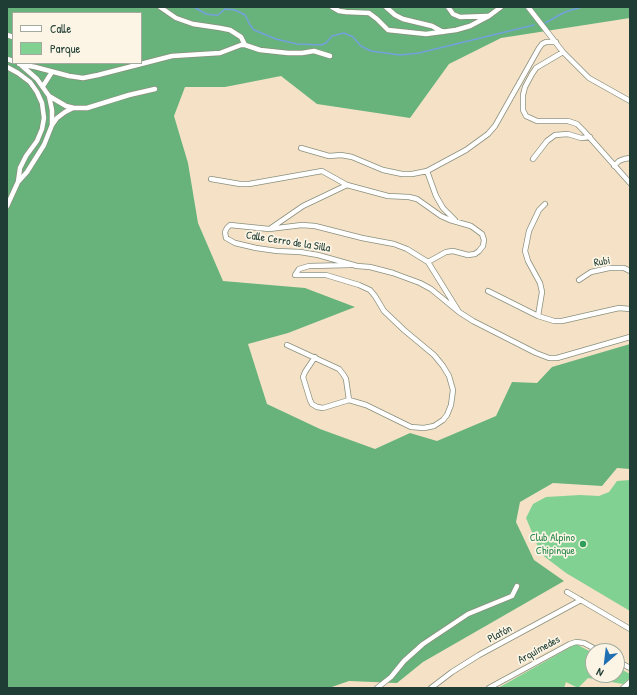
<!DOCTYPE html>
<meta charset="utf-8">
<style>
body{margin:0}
#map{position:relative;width:637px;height:695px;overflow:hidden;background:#f5e2c6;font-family:"Patrick Hand",sans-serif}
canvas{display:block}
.frame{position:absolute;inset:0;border:8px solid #1f3d34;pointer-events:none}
.legend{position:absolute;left:12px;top:12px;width:130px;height:52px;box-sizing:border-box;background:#fcf5e5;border:1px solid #a4ab9e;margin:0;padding:5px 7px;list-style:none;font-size:12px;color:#1f3d34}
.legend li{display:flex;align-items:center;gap:8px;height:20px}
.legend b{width:20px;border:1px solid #a4ab9e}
.north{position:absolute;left:585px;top:643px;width:40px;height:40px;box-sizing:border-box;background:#fcf5e5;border:1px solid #a4ab9e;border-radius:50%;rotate:208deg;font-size:11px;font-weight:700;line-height:16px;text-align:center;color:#1f3d34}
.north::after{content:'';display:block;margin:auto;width:14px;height:18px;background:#1f6fb2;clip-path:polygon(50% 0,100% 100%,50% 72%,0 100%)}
</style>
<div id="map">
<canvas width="637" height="695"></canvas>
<div class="frame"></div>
<ul class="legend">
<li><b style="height:5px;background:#fff"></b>Calle</li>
<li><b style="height:11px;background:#81d192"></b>Parque</li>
</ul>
<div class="north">N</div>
</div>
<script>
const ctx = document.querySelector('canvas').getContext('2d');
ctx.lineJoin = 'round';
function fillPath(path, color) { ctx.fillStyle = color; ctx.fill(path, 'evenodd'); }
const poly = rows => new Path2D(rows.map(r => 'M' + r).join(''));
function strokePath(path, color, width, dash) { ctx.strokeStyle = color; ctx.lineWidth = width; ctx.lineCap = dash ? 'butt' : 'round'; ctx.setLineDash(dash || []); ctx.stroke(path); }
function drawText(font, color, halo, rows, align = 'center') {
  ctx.font = font + ' "Patrick Hand",sans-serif'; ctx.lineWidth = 3.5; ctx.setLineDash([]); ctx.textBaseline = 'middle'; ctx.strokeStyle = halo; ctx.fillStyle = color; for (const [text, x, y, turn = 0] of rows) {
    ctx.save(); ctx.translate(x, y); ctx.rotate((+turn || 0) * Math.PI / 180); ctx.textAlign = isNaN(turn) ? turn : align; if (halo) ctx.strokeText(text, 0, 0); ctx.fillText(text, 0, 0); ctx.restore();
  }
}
fillPath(poly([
 [630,480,630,611,566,573,541,554,526,518,533,504,546,497,580,495,599,496,609,492,617,481],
 [576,644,593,653,593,675,617,675,617,667,630,674,630,678,623,684,588,678,578,688,566,682,564,688,498,688]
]), '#81d192');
fillPath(poly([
 [7,7,630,7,630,18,501,38,449,64,410,118,317,104,281,76,225,87,185,87,174,116,188,163,198,223,223,281,305,288,355,307,288,333,248,344,267,404,320,429,375,449,410,433,437,441,496,416,512,382,537,383,552,367,630,344,630,469,617,468,602,486,553,483,520,502,516,522,534,560,564,581,423,662,397,683,349,681,329,688,7,688],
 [13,13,141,13,141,63,13,63]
]), '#68b37c');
strokePath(poly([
 [194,7,206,14,213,15,218,15,225,9,235,10,245,15,250,25,254,30,276,39,297,44,321,45,326,43,332,36,344,33,353,37,361,46,371,51,400,55,419,53,534,25],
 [545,23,565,12,582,7]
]), '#73a1db', 1.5);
const street = poly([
 [160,7,176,18,193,24,220,28,230,30,241,37,245,45],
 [332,7,339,11,346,12,369,13,377,19,388,30,426,34,456,30,470,26,489,16,501,7],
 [386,7,395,15,403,19,432,26,443,32],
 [448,7,453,14,460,17,488,16],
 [528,7,563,52,589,78,630,101],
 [7,35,13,37],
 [563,52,541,65,536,68,532,74,525,87,523,95,523,110,526,116,537,121,568,121,577,124,583,130,630,183],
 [7,59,13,61],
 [19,64,35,67,69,76,83,78,98,75,172,56,220,53,241,45,245,45,260,50,288,53,302,53,314,51,330,56],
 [7,67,18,73,30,82,37,92,42,103,44,118,42,129,37,141,26,156,20,168,18,182,7,206],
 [43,86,52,72],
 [49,96,66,106,74,108,87,108,129,95,155,89],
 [52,125,57,118,65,112,73,108],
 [301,148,329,156,341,155,352,157,383,170,402,174,412,174,427,171,466,150,488,134,495,126,539,48,542,44,546,42,556,42],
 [533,159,547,141,555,135,568,134,581,138,590,137],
 [614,166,619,161,624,159,630,158],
 [427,171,436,196,443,208,455,220],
 [211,179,240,184,249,184,322,171,347,185],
 [18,182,27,172,44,145,52,125,52,110,49,96,37,79,21,65],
 [271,228,303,206,347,185,388,196,409,197,417,199,441,216,450,220,471,226,482,234,484,240,483,246,479,251,475,254,468,255,453,251,446,252,428,262],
 [579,280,591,272,609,268,624,268,630,271],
 [488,291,538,316,554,321,562,321,619,308,630,309],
 [459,312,428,262,407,249,394,244,362,238,315,226,302,225,269,229,230,225,227,228,225,232,226,238,235,243,256,248,277,251,300,252,318,255,357,266,370,267,393,273,420,283,431,289,459,312,473,321,536,353,549,358,557,358,630,337],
 [538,316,542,292,540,283,528,261,525,251,529,231,539,210,545,204],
 [287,345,339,369,343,374,346,379,349,400,366,405,411,427,424,428,434,426,443,420,447,415,451,405,453,390,449,376,443,366,434,355,404,330,384,311,375,296,370,290,359,285,326,275,295,275,299,269,309,266,351,265],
 [315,357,305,372,303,377,310,400,312,404,317,407,323,408,349,400],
 [567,592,630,629],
 [617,661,630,668],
 [377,688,391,677,404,661,423,644,468,614,512,596,517,586],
 [431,688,452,672,479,655,581,600],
 [489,688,570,644,576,642,584,643,599,651],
 [623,688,630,682]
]);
strokePath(street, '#8a907d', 6);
strokePath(street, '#fff', 4.5);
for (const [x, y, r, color] of [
 [583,544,4,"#2e9e5b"]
]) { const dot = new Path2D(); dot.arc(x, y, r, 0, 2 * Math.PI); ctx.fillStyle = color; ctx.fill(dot); strokePath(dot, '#fcf5e5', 1.5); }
drawText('11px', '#1f3d34', '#fcf5e5', [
 ["Calle Cerro de la Silla",288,242,9],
 ["Rubi",602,262,-10],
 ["Platón",500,634,-28],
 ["Arquímedes",539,650,-29]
]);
drawText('11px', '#27864d', '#fcf5e5', [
 ["Club Alpino",575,538],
 ["Chipinque",575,551]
], 'right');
</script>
